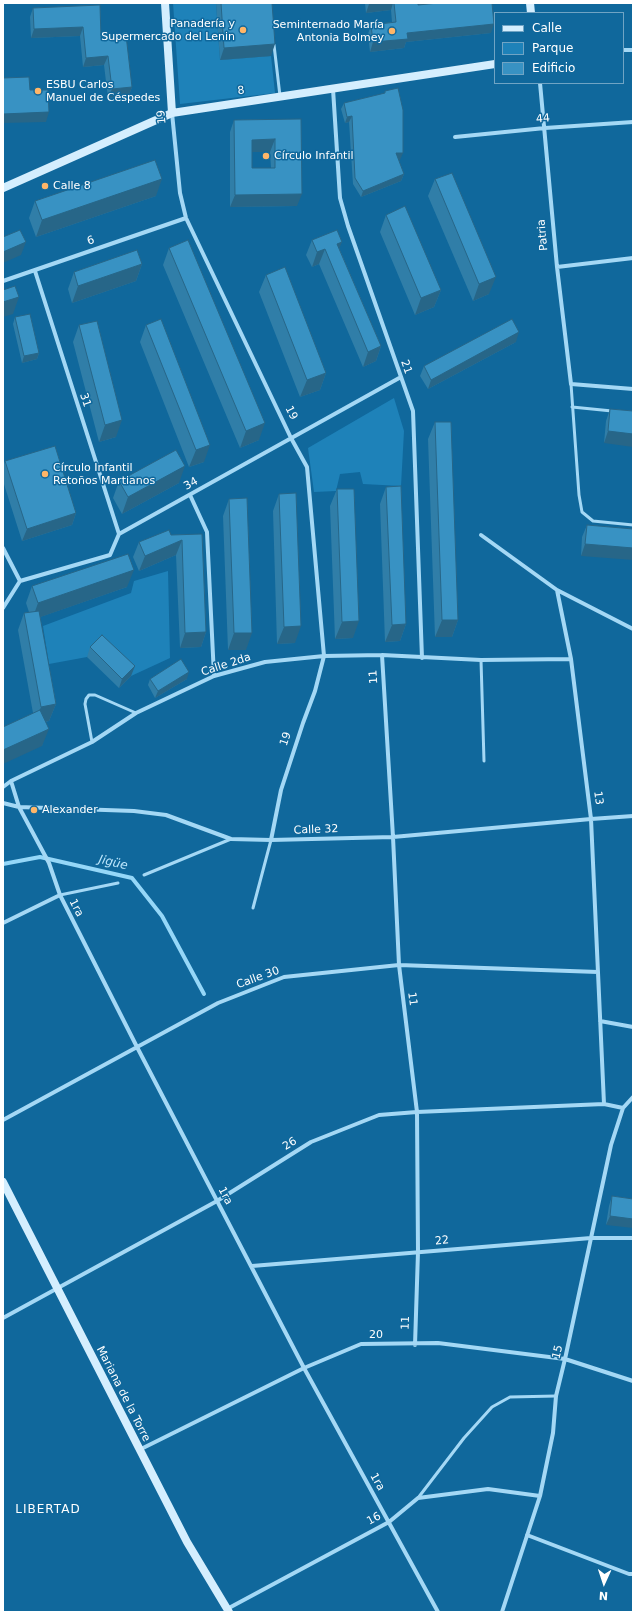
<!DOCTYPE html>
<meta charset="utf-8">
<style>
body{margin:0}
#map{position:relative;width:636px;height:1615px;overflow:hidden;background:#10689c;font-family:"DejaVu Sans",sans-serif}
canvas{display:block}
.frame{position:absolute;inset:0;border:4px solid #fff;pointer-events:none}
.legend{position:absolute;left:494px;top:12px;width:130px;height:72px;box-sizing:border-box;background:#10689c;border:1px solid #70a4c4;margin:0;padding:5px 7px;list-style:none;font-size:12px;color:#fff}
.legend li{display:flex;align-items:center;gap:8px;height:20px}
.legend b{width:20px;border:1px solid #70a4c4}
.north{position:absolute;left:584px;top:1563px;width:40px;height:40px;-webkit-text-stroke:3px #10689c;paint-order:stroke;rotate:183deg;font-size:11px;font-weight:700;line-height:16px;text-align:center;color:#fff}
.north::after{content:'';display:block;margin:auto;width:14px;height:18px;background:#fff;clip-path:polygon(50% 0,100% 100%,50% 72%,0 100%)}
</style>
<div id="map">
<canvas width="636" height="1615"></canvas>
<div class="frame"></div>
<ul class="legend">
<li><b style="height:5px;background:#d4eefe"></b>Calle</li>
<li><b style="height:11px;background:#1e82b9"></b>Parque</li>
<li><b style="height:11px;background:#3892c3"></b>Edificio</li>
</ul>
<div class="north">N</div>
</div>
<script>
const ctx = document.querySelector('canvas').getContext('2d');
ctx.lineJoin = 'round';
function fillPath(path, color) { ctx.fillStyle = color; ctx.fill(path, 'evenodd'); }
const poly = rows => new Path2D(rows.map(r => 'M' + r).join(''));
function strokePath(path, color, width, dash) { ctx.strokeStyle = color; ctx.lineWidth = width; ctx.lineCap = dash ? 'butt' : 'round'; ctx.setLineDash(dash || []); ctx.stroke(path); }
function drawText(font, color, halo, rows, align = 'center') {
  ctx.font = font + ' "DejaVu Sans",sans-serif'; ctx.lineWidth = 3; ctx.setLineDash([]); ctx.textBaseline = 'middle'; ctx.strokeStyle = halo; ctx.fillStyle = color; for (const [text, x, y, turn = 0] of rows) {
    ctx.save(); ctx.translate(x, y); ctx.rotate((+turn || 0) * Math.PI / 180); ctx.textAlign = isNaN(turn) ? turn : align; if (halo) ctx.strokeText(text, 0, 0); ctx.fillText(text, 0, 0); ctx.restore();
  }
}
fillPath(poly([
 [173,3,216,3,220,60,271,56,275,93,180,104],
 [394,398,404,431,401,486,363,484,360,472,340,474,336,491,314,492,308,448],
 [168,571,170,658,131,676,99,644,87,657,49,664,43,626,131,593,134,581]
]), '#1e82b9');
strokePath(poly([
 [3,864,40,857,132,878,162,916,204,994]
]), '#95d7f8', 4);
strokePath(poly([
 [274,45,280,96],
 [571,384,579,495,582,512,593,521,633,525],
 [572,407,612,411],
 [481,660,484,761],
 [92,742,85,704,86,699,89,695,95,695,136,713],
 [144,875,231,839],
 [60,895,118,883],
 [253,908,271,840],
 [418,1498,464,1438,492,1407,510,1397,556,1396]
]), '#a4d8f5', 3);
strokePath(poly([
 [623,50,633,50],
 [540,83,557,267,571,384,633,389],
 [333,89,340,198,348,226,413,411,422,658],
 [172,113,180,193,186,218,291,438,307,467,324,656,315,691,303,723,281,790,271,840],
 [455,137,545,128,633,122],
 [557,267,633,258],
 [35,271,119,534],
 [3,281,186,218],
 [190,495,207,532,214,676],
 [481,535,557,590,571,659,591,819,604,1104],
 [3,548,20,581],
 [557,590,633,629],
 [3,608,20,581,110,555,119,534,401,377],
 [382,655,393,837,399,965,417,1112,418,1252,415,1345],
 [11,781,19,807,49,863,60,895,137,1047,304,1368,438,1612],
 [3,787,11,781,92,742,136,713,214,676,265,662,324,656,382,655,481,660,571,659],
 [3,803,19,807,134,811,166,815,231,839,271,840,393,837,591,819,633,816],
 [3,923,60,895],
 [600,1021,633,1027],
 [3,1120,218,1003,284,977,399,965,598,972],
 [252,1266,591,1238,633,1238],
 [3,1318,217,1201,311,1142,379,1115,417,1112,604,1104,623,1108],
 [139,1450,304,1368,361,1344,438,1343,565,1359,633,1381],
 [527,1535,629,1574,633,1574],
 [227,1609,389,1522,418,1498,488,1489,540,1496],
 [502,1612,540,1496,553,1433,556,1396,565,1359,611,1145,623,1108,633,1097]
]), '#a4d8f5', 4);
strokePath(poly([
 [165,3,172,113],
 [530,3,531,13],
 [3,188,172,113,495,64],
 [3,1182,187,1542,229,1612]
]), '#d4eefe', 8);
fillPath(poly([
 [216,3,272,3,271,56,220,60],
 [365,3,418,3,418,5,435,3,492,3,491,33,406,42,404,48,370,52,368,34,371,25,392,22,391,10,366,13],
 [100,5,101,38,132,87,129,95,108,98,104,65,83,67,80,36,31,38,30,17,33,8],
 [385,91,400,160,398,160,404,174,401,181,361,197,353,184,349,122,345,123,341,109,344,103,384,94],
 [301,119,297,206,230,207,230,132,234,120],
 [252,152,270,152,271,168,252,168],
 [435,179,489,294,473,301,428,196],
 [156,196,36,237,29,218,35,201],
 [386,215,441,290,434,307,415,315,380,232],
 [312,240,339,248,381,346,376,361,363,367,319,264,312,267,306,255],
 [169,248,259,440,240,448,163,265],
 [142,264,136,281,72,303,68,289,74,272],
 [266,275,326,373,320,390,300,397,259,292],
 [15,317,39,353,37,359,22,363,13,324],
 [79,325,116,437,99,442,73,342],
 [146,325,204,462,189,467,140,342],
 [516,342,428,389,420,376,424,366],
 [610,409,633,411,604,443,606,421],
 [435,422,458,620,452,637,435,637,428,439],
 [5,461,76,513,72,525,22,541,3,481,3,467],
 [119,481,179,483,122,514,113,498],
 [386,487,406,624,400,641,385,642,380,504],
 [337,489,353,638,335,639,330,506],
 [279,494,295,643,277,644,273,511],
 [229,499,246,650,228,650,223,516],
 [587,525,633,529,581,556,582,537],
 [202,534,206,632,201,647,180,648,176,555,139,571,133,557,139,542,171,535],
 [32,586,127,587,40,617,56,704,49,721,45,722,42,746,33,713,18,630,24,613,29,612,26,603],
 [90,647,131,676,119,688,87,657],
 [150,679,187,679,155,698,148,685],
 [612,1196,633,1199,606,1225,609,1206]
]), '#307ea8');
fillPath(poly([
 [376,3,393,3,391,10,366,13,369,4],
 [494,24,491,33,406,42,404,48,370,52,373,42,407,33],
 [83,27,80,36,31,38,34,29],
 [275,44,271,56,220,60,224,48],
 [108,56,104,65,83,67,86,58],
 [132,87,129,95,108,98,112,89],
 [49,112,46,122,3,123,3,114],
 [352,116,349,122,345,123,347,117],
 [275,139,270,152,247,152,252,140],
 [396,153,403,153,400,160,393,160],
 [404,174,401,181,361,197,363,191],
 [162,179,156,196,36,237,42,220],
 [302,194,297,206,230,207,235,195],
 [26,242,21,255,3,263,3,252],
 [342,242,336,256,337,244],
 [325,249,319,264,312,267,317,252],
 [142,264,136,281,72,303,78,286],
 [496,277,489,294,473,301,479,284],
 [441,290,434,307,415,315,421,298],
 [19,297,13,314,3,317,3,302],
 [519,332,516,342,428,389,431,380],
 [381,346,376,361,363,367,368,352],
 [39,353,37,359,22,363,24,356],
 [326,373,320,390,300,397,307,380],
 [122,420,116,437,99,442,105,425],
 [265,423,259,440,240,448,246,431],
 [608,431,633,434,633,447,604,443],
 [210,445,204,462,189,467,196,450],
 [185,466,179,483,122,514,128,497],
 [76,513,72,525,22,541,27,529],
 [182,540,176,555,139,571,145,556],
 [585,544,633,548,633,560,581,556],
 [134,570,127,587,32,620,38,603],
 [442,620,458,620,452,637,435,637],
 [359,621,353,638,335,639,342,622],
 [406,624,400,641,385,642,392,625],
 [301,626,295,643,277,644,284,627],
 [206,632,201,647,180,648,185,633],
 [234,633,252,633,246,650,228,650],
 [135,666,131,676,119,688,122,679],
 [189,672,187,679,155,698,158,691],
 [56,704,49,721,34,724,41,707],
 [49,729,42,746,3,764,3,750],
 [610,1216,633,1219,633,1228,606,1225]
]), '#276688');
const building = poly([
 [221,3,272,3,275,44,224,48,221,3],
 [394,3,418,3,418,5,438,3,492,3,494,24,407,33,408,39,373,42,371,25,396,22,394,3],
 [100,5,101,38,126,35,132,87,112,89,108,56,86,58,83,27,34,29,33,8,100,5],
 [29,77,30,90,48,90,49,112,3,114,3,78,29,77],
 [398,88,403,110,403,153,396,153,404,174,363,191,355,178,352,116,347,117,344,103,385,93,385,91,398,88],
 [301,119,302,194,235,195,234,120,301,119],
 [275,139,275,168,252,168,252,140,275,139],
 [155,160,162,179,42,220,35,201,155,160],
 [452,173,496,277,479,284,435,179,452,173],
 [405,206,441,290,421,298,386,215,405,206],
 [20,230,26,242,3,252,3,237,20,230],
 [337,230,342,242,337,244,381,346,368,352,325,249,317,252,312,240,337,230],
 [188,240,265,423,246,431,169,248,188,240],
 [137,250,142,264,78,286,74,272,137,250],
 [285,267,326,373,307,380,266,275,285,267],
 [15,286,19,297,3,302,3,290,15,286],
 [30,314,39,353,24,356,15,317,30,314],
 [161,319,210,445,196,450,146,325,161,319],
 [512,319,519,332,431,380,424,366,512,319],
 [97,321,122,420,105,425,79,325,97,321],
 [610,409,633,411,633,434,608,431,610,409],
 [435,422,451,422,458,620,442,620,435,422],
 [55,446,76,513,27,529,5,461,55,446],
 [176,450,185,466,128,497,119,481,176,450],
 [401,486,406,624,392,625,386,487,401,486],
 [337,489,354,489,359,621,342,622,337,489],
 [296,493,301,626,284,627,279,494,296,493],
 [247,498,252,633,234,633,229,499,247,498],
 [587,525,633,529,633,548,585,544,587,525],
 [169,530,171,535,202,534,206,632,185,633,182,540,145,556,139,542,169,530],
 [128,554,134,570,38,603,32,586,128,554],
 [39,611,56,704,41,707,24,613,39,611],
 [102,635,135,666,122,679,90,647,102,635],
 [181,659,189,672,158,691,150,679,181,659],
 [40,710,49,729,3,750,3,727,40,710],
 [612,1196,633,1199,633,1219,610,1216,612,1196]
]);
fillPath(building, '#3892c3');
strokePath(building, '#276688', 1);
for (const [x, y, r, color] of [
 [243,30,4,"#ffb668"],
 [392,31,4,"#ffb668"],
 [38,91,4,"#ffb668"],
 [266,156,4,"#ffb668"],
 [45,186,4,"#ffb668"],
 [45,474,4,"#ffb668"],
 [34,810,4,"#ffb668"]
]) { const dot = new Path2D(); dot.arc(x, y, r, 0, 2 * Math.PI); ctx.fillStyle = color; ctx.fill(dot); strokePath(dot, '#10689c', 1.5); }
drawText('11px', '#fff', '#10689c', [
 ["Panadería y",235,24,"right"],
 ["Supermercado del Lenin",235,37,"right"],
 ["Seminternado María",384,25,"right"],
 ["Antonia Bolmey",384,38,"right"],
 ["ESBU Carlos",46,85],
 ["Manuel de Céspedes",46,98],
 ["Círculo Infantil",274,156],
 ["Calle 8",53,186],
 ["Círculo Infantil",53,468],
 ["Retoños Martianos",53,481],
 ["Alexander",42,810]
], 'left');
drawText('11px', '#fff', '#10689c', [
 ["8",241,91,-8],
 ["19",162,117,-95],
 ["44",543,119,-5],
 ["Patria",543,235,-95],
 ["6",91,241,-19],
 ["21",406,367,71],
 ["31",85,400,72],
 ["19",291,413,64],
 ["34",191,484,-29],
 ["Calle 2da",226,665,-18],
 ["11",374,677,-94],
 ["19",286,739,-72],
 ["13",598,798,83],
 ["Calle 32",316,830,-2],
 ["1ra",76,908,63],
 ["Calle 30",258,978,-20],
 ["11",412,999,83],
 ["26",290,1144,-32],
 ["1ra",225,1196,62],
 ["22",442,1241,-5],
 ["11",406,1323,-88],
 ["20",376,1335],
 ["15",558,1352,-77],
 ["Mariana de la Torre",123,1394,63],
 ["1ra",377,1482,61],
 ["16",374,1519,-29]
]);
drawText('italic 12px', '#bce6fc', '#10689c', [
 ["Jigüe",113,863,13]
]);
ctx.letterSpacing = '1px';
drawText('12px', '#fff', '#10689c', [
 ["LIBERTAD",48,1510]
]);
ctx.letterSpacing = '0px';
</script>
